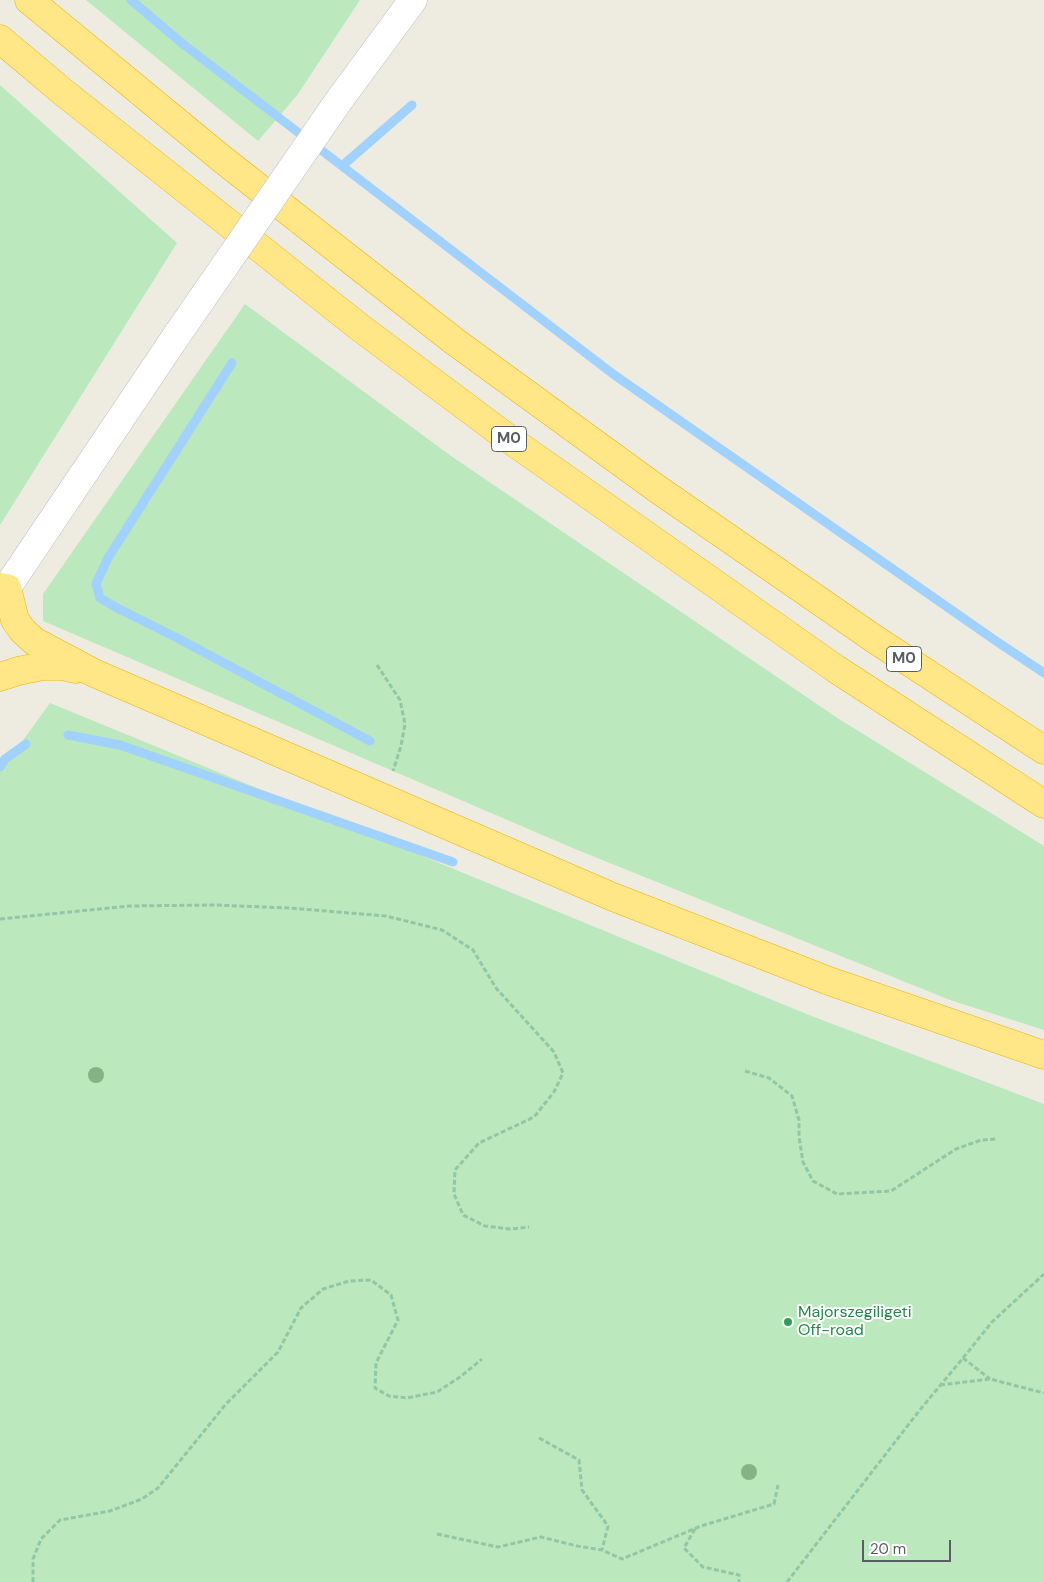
<!DOCTYPE html>
<style>
body{margin:0}
#map{position:relative;width:1044px;height:1582px;overflow:hidden;background:#eeece1;font-family:"DM Sans",sans-serif}
canvas{display:block}
.scale{position:absolute;left:862px;top:1540px;width:89px;height:22px;box-sizing:border-box;border:2px solid #5a5e64;border-top:0;padding-left:6px;font-size:15px;line-height:18px;white-space:nowrap;color:#5a5e64;-webkit-text-stroke:4px #fff;paint-order:stroke}
</style>
<div id="map">
<canvas width="1044" height="1582"></canvas>
<div class="scale">20 m</div>
</div>
<script>
const ctx = document.querySelector('canvas').getContext('2d');
ctx.lineJoin = 'round';
function fillPath(path, color) { ctx.fillStyle = color; ctx.fill(path, 'evenodd'); }
const poly = rows => new Path2D(rows.map(r => 'M' + r).join(''));
function strokePath(path, color, width, dash) { ctx.strokeStyle = color; ctx.lineWidth = width; ctx.lineCap = dash ? 'butt' : 'round'; ctx.setLineDash(dash || []); ctx.stroke(path); }
function drawText(font, color, halo, rows, align = 'center') {
  ctx.font = font + ' "DM Sans",sans-serif'; ctx.lineWidth = 4; ctx.setLineDash([]); ctx.textBaseline = 'middle'; ctx.strokeStyle = halo; ctx.fillStyle = color; for (const [text, x, y, turn = 0] of rows) {
    ctx.save(); ctx.translate(x, y); ctx.rotate((+turn || 0) * Math.PI / 180); ctx.textAlign = isNaN(turn) ? turn : align; if (halo) ctx.strokeText(text, 0, 0); ctx.fillText(text, 0, 0); ctx.restore();
  }
}
fillPath(poly([
 [86,0,360,0,298,94,258,141],
 [0,85,177,243,0,525],
 [245,304,451,456,839,719,1044,846,1044,1030,950,1000,575,849,43,621,43,594],
 [50,703,809,1015,1044,1104,1044,1582,0,1582,0,772]
]), '#bbe8bd');
strokePath(poly([
 [131,0,183,44,613,374,996,641,1044,673],
 [342,166,412,105],
 [232,363,108,558,96,584,100,598,121,610,181,640,370,741],
 [68,735,120,745,453,862],
 [0,767,5,759,26,744]
]), '#a0d1ff', 9);
const secondary = poly([
 [340,99,413,0],
 [0,598,179,332]
]);
const highway = poly([
 [29,0,222,159,454,341,656,488,873,638,1044,750],
 [0,39,63,92,358,326,505,436,836,669,1044,804],
 [0,587,7,588,15,620,23,631,34,641,94,673,613,897,829,981,1044,1055],
 [0,677,18,671,43,666,63,666,76,669]
]);
strokePath(secondary, '#babdc4', 29);
strokePath(highway, '#efb100', 29);
strokePath(poly([
 [377,665,400,700,405,724,401,746,393,771],
 [0,919,130,906,214,905,290,908,386,916,442,930,473,950,496,988,554,1052,563,1073,554,1092,534,1117,479,1143,455,1170,454,1194,463,1215,485,1226,510,1229,529,1227],
 [745,1071,769,1078,792,1096,799,1120,799,1137,803,1162,813,1181,837,1194,891,1191,956,1149,981,1140,997,1139],
 [963,1358,990,1379],
 [940,1385,990,1379,1044,1393],
 [539,1438,579,1460,582,1490,608,1526,602,1550],
 [695,1529,684,1548,703,1567,739,1575,739,1582],
 [437,1534,498,1547,541,1537,577,1546,602,1550,622,1559,701,1526,774,1504,778,1485],
 [33,1582,33,1559,41,1539,60,1520,110,1511,142,1499,158,1488,226,1404,278,1352,301,1308,323,1289,349,1281,371,1280,391,1295,398,1320,376,1363,375,1388,389,1396,407,1398,437,1392,460,1377,482,1359],
 [787,1582,919,1411,963,1358,992,1322,1044,1274]
]), '#92c7a5', 3, [5, 2.5]);
strokePath(secondary, '#fff', 28);
strokePath(highway, '#ffe787', 28);
const secondaryBridge = poly([
 [179,332,340,99]
]);
strokePath(secondaryBridge, '#babdc4', 29, []);
strokePath(secondaryBridge, '#fff', 28);
ctx.fillStyle = '#84b484';
for (const [x, y] of [
 [96,1075],
 [749,1472]
]) { ctx.beginPath(); ctx.arc(x, y, 8, 0, 2 * Math.PI); ctx.fill(); }
for (const [x, y, r, color] of [
 [788,1322,5,"#2e9e5b"]
]) { const dot = new Path2D(); dot.arc(x, y, r, 0, 2 * Math.PI); ctx.fillStyle = color; ctx.fill(dot); strokePath(dot, '#fff', 2); }
for (const [x, y, w] of [
 [509,439,35],
 [904,659,35]
]) { const box = new Path2D(); box.roundRect(x - w / 2, y - 12.5, w, 25, 4); ctx.fillStyle = '#fff'; ctx.fill(box); strokePath(box, '#5a5e64', 1); }
drawText('bold 15px', '#5a5e64', null, [
 ["M0",509,439],
 ["M0",904,659]
]);
drawText('16px', '#27864d', '#fff', [
 ["Majorszegiligeti",798,1313],
 ["Off-road",798,1331]
], 'left');
</script>
